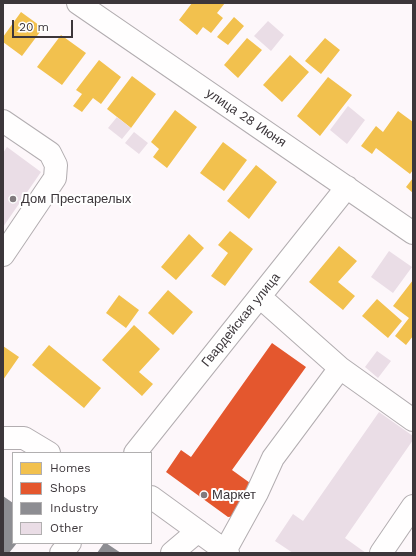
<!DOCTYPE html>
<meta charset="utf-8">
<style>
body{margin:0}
#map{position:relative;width:416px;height:556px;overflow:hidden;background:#fdf7fa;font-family:"Work Sans",sans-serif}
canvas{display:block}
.frame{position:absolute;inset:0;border:4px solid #3c363a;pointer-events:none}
.legend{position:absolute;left:12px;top:452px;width:140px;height:92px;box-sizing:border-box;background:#fff;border:1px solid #b1afb0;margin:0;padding:5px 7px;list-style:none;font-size:12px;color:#3c363a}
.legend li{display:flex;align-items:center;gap:8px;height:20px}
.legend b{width:20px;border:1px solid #b1afb0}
.scale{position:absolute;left:12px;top:20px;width:61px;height:18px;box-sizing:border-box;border:2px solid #3c363a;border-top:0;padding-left:5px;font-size:12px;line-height:14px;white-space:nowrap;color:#3c363a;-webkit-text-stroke:3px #fff;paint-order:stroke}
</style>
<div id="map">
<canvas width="416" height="556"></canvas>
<div class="frame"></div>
<ul class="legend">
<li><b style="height:11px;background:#f2c14e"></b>Homes</li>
<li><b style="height:11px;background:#e4572e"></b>Shops</li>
<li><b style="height:11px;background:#8d8d92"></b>Industry</li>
<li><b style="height:11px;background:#eadde6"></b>Other</li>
</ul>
<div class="scale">20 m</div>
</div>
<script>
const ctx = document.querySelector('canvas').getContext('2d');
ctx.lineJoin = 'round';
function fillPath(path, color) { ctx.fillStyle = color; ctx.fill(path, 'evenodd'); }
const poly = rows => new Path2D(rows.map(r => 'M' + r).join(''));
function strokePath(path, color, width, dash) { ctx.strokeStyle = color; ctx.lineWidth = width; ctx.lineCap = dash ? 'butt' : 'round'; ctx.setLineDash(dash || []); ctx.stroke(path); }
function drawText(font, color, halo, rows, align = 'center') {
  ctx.font = font + ' "Work Sans",sans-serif'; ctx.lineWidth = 4; ctx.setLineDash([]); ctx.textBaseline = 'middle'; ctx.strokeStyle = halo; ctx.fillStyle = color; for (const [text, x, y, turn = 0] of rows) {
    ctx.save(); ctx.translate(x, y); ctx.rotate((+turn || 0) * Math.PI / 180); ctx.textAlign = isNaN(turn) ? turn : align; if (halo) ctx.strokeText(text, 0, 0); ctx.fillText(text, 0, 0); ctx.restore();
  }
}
fillPath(poly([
 [192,3,225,3,217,13,223,18,211,33,203,27,197,35,179,20],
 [21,12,43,28,22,56,3,42,3,37],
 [234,17,244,26,228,45,217,37],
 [61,35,86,53,62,85,37,67],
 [247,38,262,50,238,78,224,65],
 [325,38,340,50,321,74,305,61],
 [290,55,309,72,282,102,263,85],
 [99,60,121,77,101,104,93,98,82,112,73,106,82,94,76,90],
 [132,76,156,94,131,128,107,109],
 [328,77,352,95,320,136,297,116],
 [175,110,197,127,167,168,153,157,159,149,151,142],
 [398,111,413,122,413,170,410,174,376,148,372,154,361,146,376,126,383,132],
 [223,142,247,160,224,191,200,173],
 [256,165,277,182,249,219,227,201],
 [413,178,413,193,406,187],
 [230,231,253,249,225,286,211,276,228,253,218,245],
 [189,234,204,248,176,280,161,267],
 [339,246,357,261,338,282,355,296,343,310,309,282],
 [413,280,413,336,406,345,395,336,409,318,393,306],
 [168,290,193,312,173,335,148,313],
 [119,295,139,310,126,328,106,313],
 [377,299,402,321,388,338,362,316],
 [134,325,160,349,139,372,153,384,142,396,102,360],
 [49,345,101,388,84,408,32,365],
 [3,346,19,357,3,380]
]), '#f2c14e');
fillPath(poly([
 [272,343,306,367,232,470,257,488,237,516,228,517,166,472,181,450,191,457]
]), '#e4572e');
fillPath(poly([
 [3,496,13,503,13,543,17,543,9,553,3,553],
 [104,543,106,543,121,553,97,553]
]), '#8d8d92');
fillPath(poly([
 [268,21,284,35,271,51,254,36],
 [348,106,365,120,347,144,330,130],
 [117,117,131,128,122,139,108,128],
 [134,132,148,143,139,154,125,143],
 [7,147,41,172,3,227,3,153],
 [389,251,412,267,393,293,371,277],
 [377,351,391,361,378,378,365,367],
 [379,412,413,436,413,440,345,538,366,553,293,553,275,541,293,514,303,521]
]), '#eadde6');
const minor = poly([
 [78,3,413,233],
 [3,121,50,153,56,165,55,178,3,255],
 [340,368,413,420],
 [3,438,24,438,49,453],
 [135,453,347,187],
 [151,497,228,553],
 [225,551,257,493,273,458,340,368,260,297],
 [61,553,70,543],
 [172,553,198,531],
 [381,553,413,506]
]);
strokePath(minor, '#b2adb0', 24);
strokePath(minor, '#fffefe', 22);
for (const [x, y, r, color] of [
 [13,199,4,"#807a7d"],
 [204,495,4,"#807a7d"]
]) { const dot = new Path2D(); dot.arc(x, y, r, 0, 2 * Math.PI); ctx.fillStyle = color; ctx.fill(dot); strokePath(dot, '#fff', 1.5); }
drawText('13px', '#3c363a', '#fff', [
 ["улица 28 Июня",246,118,34],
 ["Гвардейская улица",241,320,-51]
]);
drawText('13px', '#3c363a', '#fff', [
 ["Дом Престарелых",21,199],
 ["Маркет",212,495]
], 'left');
</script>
